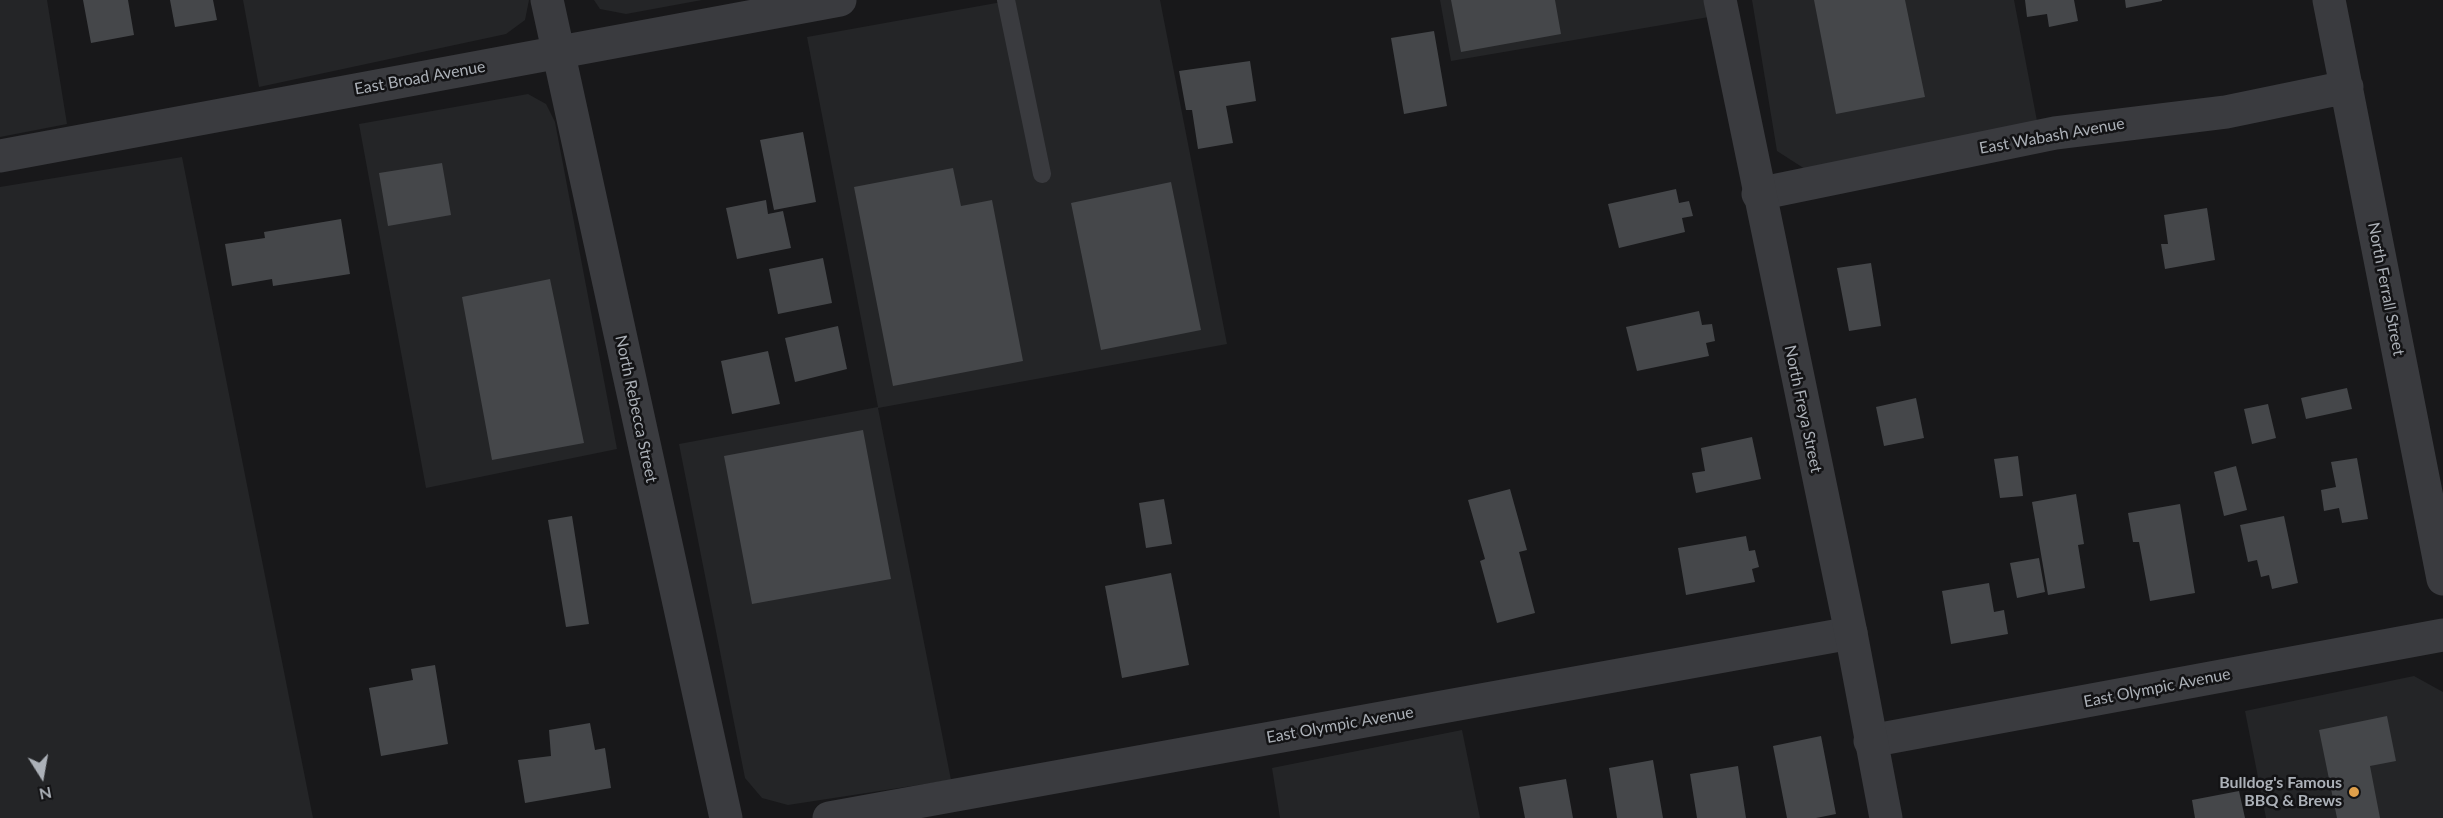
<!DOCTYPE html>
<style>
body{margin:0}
#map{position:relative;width:2443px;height:818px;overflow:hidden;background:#18181a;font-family:Lato,sans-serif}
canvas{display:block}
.north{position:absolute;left:12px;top:746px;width:60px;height:60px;-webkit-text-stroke:4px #131315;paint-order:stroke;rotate:169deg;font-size:16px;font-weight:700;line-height:24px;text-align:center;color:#acb1b8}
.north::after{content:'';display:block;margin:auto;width:21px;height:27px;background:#acb1b8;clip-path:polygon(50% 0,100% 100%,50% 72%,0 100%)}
</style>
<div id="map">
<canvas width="2443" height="818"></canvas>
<div class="north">N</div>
</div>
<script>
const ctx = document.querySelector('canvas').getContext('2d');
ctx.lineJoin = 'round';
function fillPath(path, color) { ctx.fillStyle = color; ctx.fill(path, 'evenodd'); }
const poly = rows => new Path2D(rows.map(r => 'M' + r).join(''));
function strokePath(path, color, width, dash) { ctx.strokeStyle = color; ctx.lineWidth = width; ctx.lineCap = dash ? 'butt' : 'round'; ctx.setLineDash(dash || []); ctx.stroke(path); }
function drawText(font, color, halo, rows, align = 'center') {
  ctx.font = font + ' Lato,sans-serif'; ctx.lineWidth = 5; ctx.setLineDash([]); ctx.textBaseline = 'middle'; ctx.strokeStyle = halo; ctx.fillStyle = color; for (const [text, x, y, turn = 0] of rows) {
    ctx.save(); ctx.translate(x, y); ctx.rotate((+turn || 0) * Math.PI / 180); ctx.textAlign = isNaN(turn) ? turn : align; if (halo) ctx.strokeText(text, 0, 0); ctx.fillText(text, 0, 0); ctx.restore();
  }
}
fillPath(poly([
 [0,0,47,0,67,124,0,137],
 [243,0,529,0,525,20,506,34,259,87],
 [594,0,702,0,626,14,600,9],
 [1013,0,1160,0,1227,344,878,408,951,780,788,805,762,798,745,778,679,444,878,407,807,37],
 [1440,0,1707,0,1709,17,1451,61],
 [1752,0,2014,0,2037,121,1805,169,1777,151],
 [528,94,546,104,555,122,617,449,426,488,359,124],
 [182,157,313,818,0,818,0,187],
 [2414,676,2443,692,2443,818,2266,818,2245,711],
 [1462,730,1480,818,1280,818,1272,768]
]), '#242527');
fillPath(poly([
 [83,0,128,0,134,35,91,43],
 [170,0,213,0,217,20,175,27],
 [1451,0,1555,0,1561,34,1461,52],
 [1814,0,1905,0,1925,97,1836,114],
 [2025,0,2074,0,2078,21,2049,27,2047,14,2027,17],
 [2125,0,2162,0,2162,1,2126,8],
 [1434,31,1447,106,1404,114,1391,38],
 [1250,61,1256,101,1226,106,1233,143,1198,149,1192,110,1186,110,1179,71],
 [803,132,816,202,774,210,760,140],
 [442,163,451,215,388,226,379,173],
 [953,168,961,206,992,200,1023,361,893,386,854,187],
 [1171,182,1201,330,1101,350,1071,203],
 [1676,189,1679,203,1689,201,1693,216,1682,218,1685,232,1619,248,1608,204],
 [766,200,768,214,783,211,791,248,737,259,726,208],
 [2207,208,2215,260,2165,269,2161,244,2168,244,2164,215],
 [341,219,350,274,273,286,272,279,232,286,225,244,265,238,264,232],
 [823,258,832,303,778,314,769,269],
 [1871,263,1881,326,1849,331,1837,268],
 [550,279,584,443,492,460,462,297],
 [1699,311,1702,325,1712,324,1715,341,1706,343,1709,356,1637,371,1626,327],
 [838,326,847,369,795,382,785,338],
 [768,351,780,404,732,414,721,361],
 [2347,388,2352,409,2306,419,2301,398],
 [1916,398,1924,438,1884,446,1876,407],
 [2268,404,2276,438,2252,444,2244,409],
 [863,430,891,579,752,604,724,456],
 [1752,437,1761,479,1696,493,1692,473,1705,471,1701,448],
 [2018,456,2023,496,2000,498,1994,459],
 [2357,458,2368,519,2342,523,2339,508,2324,511,2321,490,2336,487,2331,462],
 [2236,466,2247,510,2224,516,2214,472],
 [1510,489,1527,550,1519,552,1535,613,1497,623,1480,561,1485,559,1468,500],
 [2076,494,2084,544,2078,545,2085,588,2048,595,2032,502],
 [1164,499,1172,544,1146,548,1139,503],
 [2180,504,2195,593,2150,601,2139,542,2133,542,2128,513],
 [572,516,589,624,566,627,548,520],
 [2284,516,2298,583,2272,589,2269,575,2261,577,2257,560,2248,562,2240,525],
 [1746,536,1749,551,1755,550,1759,567,1752,569,1755,582,1686,595,1678,548],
 [2039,558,2045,592,2017,598,2010,563],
 [1171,573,1189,665,1122,678,1105,586],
 [1989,583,1994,612,2004,610,2008,634,1951,644,1942,591],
 [435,665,448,744,381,756,369,688,413,680,411,669],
 [2387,716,2396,761,2370,766,2380,818,2337,818,2319,730],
 [590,723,595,750,605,748,611,788,525,803,518,760,551,756,549,730],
 [1821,736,1836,814,1816,818,1787,818,1773,746],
 [1653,760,1663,818,1617,818,1609,768],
 [1738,766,1746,818,1697,818,1690,774],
 [1566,779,1573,818,1525,818,1519,787],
 [2239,791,2245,818,2195,818,2192,800]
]), '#45474a');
strokePath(poly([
 [1006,0,1042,174]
]), '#3a3b3f', 18);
strokePath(poly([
 [547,0,726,818],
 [2329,0,2443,579],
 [0,156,840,0],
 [1758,194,2055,133,2226,112,2347,87],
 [1870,741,2443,635],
 [829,818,1851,633]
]), '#3a3b3f', 33);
strokePath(poly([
 [1720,0,1851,633,1886,818]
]), '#3a3b3f', 33);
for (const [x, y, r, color] of [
 [2354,792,6,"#e0a04b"]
]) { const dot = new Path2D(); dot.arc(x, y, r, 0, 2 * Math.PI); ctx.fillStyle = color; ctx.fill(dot); strokePath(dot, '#131315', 2); }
drawText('16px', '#acb1b8', '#131315', [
 ["East Broad Avenue",420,78,-10],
 ["East Wabash Avenue",2052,136,-10],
 ["North Ferrall Street",2386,289,79],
 ["North Rebecca Street",636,409,78],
 ["North Freya Street",1803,409,78],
 ["East Olympic Avenue",2157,688,-11],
 ["East Olympic Avenue",1340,725,-10]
]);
drawText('bold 16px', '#acb1b8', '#131315', [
 ["Bulldog's Famous",2342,783],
 ["BBQ & Brews",2342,801]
], 'right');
</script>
